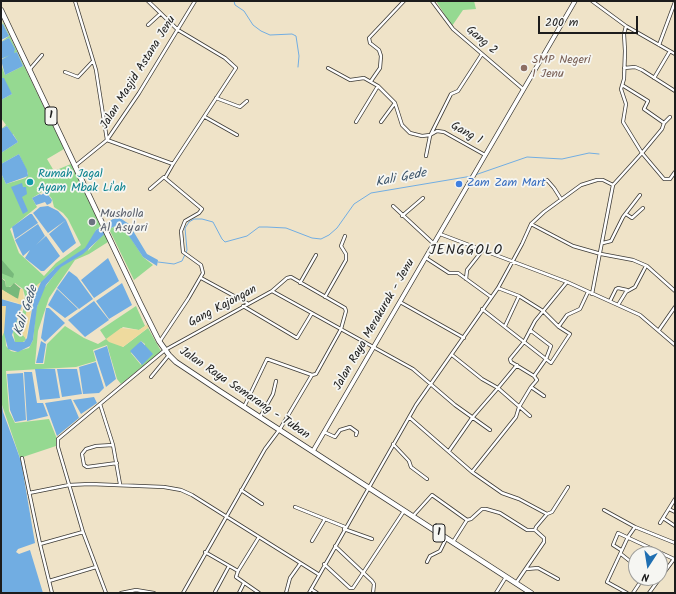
<!DOCTYPE html>
<style>
body{margin:0}
#map{position:relative;width:676px;height:594px;overflow:hidden;background:#efe3c8;font-family:Kalam,sans-serif}
canvas{display:block}
.frame{position:absolute;inset:0;border:2px solid #1c1c1c;pointer-events:none}
.north{position:absolute;left:628px;top:546px;width:40px;height:40px;box-sizing:border-box;background:#f6f6f2;border:1px solid #9f9f9c;border-radius:50%;rotate:192deg;font-size:11px;font-weight:700;line-height:16px;text-align:center;color:#1c1c1c}
.north::after{content:'';display:block;margin:auto;width:14px;height:18px;background:#1f6fb2;clip-path:polygon(50% 0,100% 100%,50% 72%,0 100%)}
.scale{position:absolute;left:538px;top:16px;width:100px;height:18px;box-sizing:border-box;border:2px solid #1c1c1c;border-top:0;padding-left:5px;font-size:12px;line-height:14px;white-space:nowrap;color:#1c1c1c;-webkit-text-stroke:3px #f6f6f2;paint-order:stroke}
</style>
<div id="map">
<canvas width="676" height="594"></canvas>
<div class="frame"></div>
<div class="north">N</div>
<div class="scale">200 m</div>
</div>
<script>
const ctx = document.querySelector('canvas').getContext('2d');
ctx.lineJoin = 'round';
function fillPath(path, color) { ctx.fillStyle = color; ctx.fill(path, 'evenodd'); }
const poly = rows => new Path2D(rows.map(r => 'M' + r).join(''));
function strokePath(path, color, width, dash) { ctx.strokeStyle = color; ctx.lineWidth = width; ctx.lineCap = dash ? 'butt' : 'round'; ctx.setLineDash(dash || []); ctx.stroke(path); }
function drawText(font, color, halo, rows, align = 'center') {
  ctx.font = font + ' Kalam,sans-serif'; ctx.lineWidth = 3.5; ctx.setLineDash([]); ctx.textBaseline = 'middle'; ctx.strokeStyle = halo; ctx.fillStyle = color; for (const [text, x, y, turn = 0] of rows) {
    ctx.save(); ctx.translate(x, y); ctx.rotate((+turn || 0) * Math.PI / 180); ctx.textAlign = isNaN(turn) ? turn : align; if (halo) ctx.strokeText(text, 0, 0); ctx.fillText(text, 0, 0); ctx.restore();
  }
}
fillPath(poly([
 [436,1,474,1,476,9,463,10,452,26],
 [1,18,64,149,47,159,54,171,71,164,101,227,96,230,88,251,104,233,108,242,89,254,75,260,49,298,38,331,35,364,44,364,47,344,65,326,84,338,98,344,106,339,100,330,136,306,145,326,139,330,123,327,112,336,123,347,148,328,161,351,121,384,117,379,107,345,93,350,96,361,76,367,6,371,9,411,15,423,49,419,57,439,56,446,20,458,2,405,2,335,5,330,6,346,11,351,15,352,29,348,33,340,36,310,42,291,58,270,54,269,34,290,22,328,26,340,23,342,15,342,13,332,16,321,19,320,23,311,25,296,23,289,15,283,9,287,6,287,5,280,1,278,1,173,6,184,26,178,28,174,19,154,1,164,1,153,18,142,13,134,1,141,12,134,7,126,1,129,6,125,1,118,1,100,12,94,1,78,1,64,5,75,23,66,17,52,1,60,15,50,9,38,1,42,9,36,3,24,1,25,3,23],
 [45,190,52,199,54,207,63,213,68,219,81,245,56,263,44,276,19,253,10,229,37,207,32,198],
 [141,341,145,344,141,365,131,353],
 [116,226,125,229,143,257,153,265,134,280,109,229]
]), '#95d991');
fillPath(poly([
 [1,259,14,274,13,278,1,273],
 [1,278,5,281,6,287,10,287,14,283,21,289,19,299,14,298,1,289]
]), '#78b97b');
fillPath(poly([
 [41,282,33,301,26,339,22,334,23,324,31,295,37,285],
 [1,289,18,299,20,289,23,289,24,304,18,321,16,321,21,309,18,303,1,299],
 [5,305,7,307,5,330,1,339,1,306],
 [148,324,149,327,123,347,109,342,106,339,121,328,139,330]
]), '#eeda9e');
fillPath(poly([
 [3,24,9,36,1,40,1,25],
 [9,38,15,49,14,53,17,52,23,66,5,75,1,60,10,55,1,59,1,42],
 [1,78,4,78,12,94,1,100],
 [7,126,18,142,1,153,1,141,7,137,1,141,1,129],
 [19,154,27,170,28,176,6,184,1,173,1,164],
 [22,183,23,187,26,187,27,194,22,197,28,211,23,214,11,187],
 [46,192,52,200,51,203,47,205,45,202,36,205,32,198,40,194,41,195],
 [48,206,58,211,66,220,48,233,33,213,40,207],
 [30,214,32,214,38,223,15,239,12,227],
 [120,218,129,224,147,254,158,260,157,266,143,257,123,227,118,225,111,228,83,254,61,267,46,285,37,307,33,340,30,346,18,352,8,349,4,333,6,306,1,306,1,299,22,305,12,335,15,342,24,342,27,338,34,298,41,282,56,267,85,248,96,230,113,219],
 [66,220,76,243,63,253,49,234],
 [38,224,45,236,36,245,46,236,60,256,44,271,41,271,25,258,30,250,23,256,15,240],
 [108,258,119,281,94,298,81,280],
 [69,271,77,277,93,299,79,309,57,288],
 [122,283,132,305,109,319,96,301],
 [57,289,78,309,65,318,48,305],
 [94,301,109,320,85,337,68,320],
 [46,308,49,308,65,323,45,342,41,338],
 [41,341,46,344,43,363,36,363],
 [141,341,153,354,142,365,130,351],
 [107,346,116,379,106,387,94,351],
 [96,362,104,388,99,393,83,394,79,367],
 [35,369,55,369,60,398,40,400],
 [57,369,77,369,82,394,62,397],
 [24,372,32,372,37,403,43,403,48,416,27,421],
 [23,373,26,420,15,422,10,410,7,374],
 [94,397,97,403,81,414,73,400],
 [1,399,3,412,21,461,35,543,18,549,16,552,19,554,30,550,43,593,1,593],
 [71,399,79,418,57,436,45,403]
]), '#71ade2');
strokePath(poly([
 [234,1,235,5,244,11,253,25,261,31,270,35,292,34,296,36,299,56,298,67],
 [475,175,527,157,562,159,589,153,599,154],
 [158,262,174,264,182,261,187,250,185,228,189,222,194,219,202,219,213,222,222,239,225,242,247,236,259,227,267,227,286,228,312,238,321,239,329,235,337,228,354,204,371,193,472,176]
]), '#71ade2', 1);
const minor = poly([
 [75,1,96,70,107,140,173,164,236,68,225,58,178,30,148,1],
 [432,1,453,29,523,89],
 [592,1,626,26,675,54],
 [148,25,160,14],
 [626,26,624,34,625,51,624,79,621,89,626,104,623,122,642,153,664,179,670,179,675,172],
 [659,45,675,2],
 [328,68,350,80,364,78,378,86,395,103,402,125,410,133,422,136,430,135,437,131,444,132,485,155],
 [624,68,635,67,642,70,675,91],
 [30,69,42,55],
 [65,72,78,77,93,61],
 [654,78,670,51],
 [371,81,380,68,381,56,379,50,370,43,369,38,404,1],
 [622,85,648,101,644,109,664,123],
 [216,98,240,107,247,101],
 [205,117,237,135],
 [356,122,378,86],
 [381,122,395,103],
 [426,156,430,136,451,94,458,91,482,54],
 [75,166,107,140,139,93,195,1],
 [547,180,554,188,561,199],
 [150,189,164,177],
 [393,206,434,244],
 [626,214,632,218,643,208],
 [402,216,423,198],
 [531,224,573,246,601,254,633,260,647,266,675,291],
 [440,234,567,282,640,315,675,345],
 [603,243,611,241,623,217,640,195],
 [426,258,449,273,458,273,491,297],
 [201,278,247,303],
 [466,279,467,270,482,251],
 [300,283,316,255],
 [498,288,519,296,505,326],
 [592,294,613,185],
 [325,297,346,260,346,254,341,246,345,236],
 [610,301,616,289,618,288,627,290],
 [400,302,464,338],
 [618,305,626,292,635,287,646,266],
 [243,306,297,338,312,313],
 [482,309,551,363,570,334,559,327,543,311,519,296],
 [559,326,567,315,580,309,588,292],
 [530,330,551,346,546,359,534,376,537,380,531,387,544,396],
 [659,330,675,307],
 [160,341,188,299,203,273,201,265,183,252,181,231,185,221,199,213,202,209,165,178,173,164],
 [517,365,498,388,530,416],
 [534,376,511,362,510,359,524,342,535,321,567,282],
 [151,377,169,355],
 [100,404,113,445,120,484],
 [244,407,267,359,312,375,316,374,341,329,346,311,345,308,291,277,287,278,272,291],
 [260,417,273,394,276,381],
 [409,417,472,472,516,417,519,407,531,387],
 [324,432,335,437,340,430,350,427,357,432,356,435],
 [393,444,409,461,411,467,427,479],
 [113,445,96,446,86,449,82,454,84,465,87,467,117,463],
 [449,451,472,418,498,388,482,379,452,355],
 [22,458,40,544],
 [472,472,502,493,519,499,547,514],
 [241,490,262,504],
 [29,493,69,485,90,484,164,487,181,490,192,495,318,574],
 [295,507,345,527],
 [669,509,675,512],
 [604,510,635,527,675,543],
 [413,516,432,495,467,520,453,542],
 [663,518,675,526],
 [467,520,471,519,482,509,486,509,500,513,527,530,535,530],
 [660,523,675,499],
 [344,529,372,539],
 [312,541,325,519],
 [335,546,372,581,374,584,373,593],
 [621,550,613,545,618,533,674,559],
 [205,552,238,571,236,577,259,593],
 [621,554,636,566],
 [427,562,430,556,440,551,446,539],
 [324,564,350,588,353,588,404,511],
 [527,569,538,568,558,579],
 [660,569,664,572],
 [238,571,259,537],
 [660,578,674,559],
 [49,581,96,567],
 [516,583,544,542,544,538,535,530,536,527,547,514,552,512,568,487],
 [311,589,317,593],
 [215,592,229,566],
 [52,593,40,544,83,532],
 [106,593,83,532,58,447,58,439,165,350,272,291,413,369,455,405,490,430],
 [121,593,136,590,154,593],
 [183,593,265,449,280,429,312,375],
 [239,593,244,583],
 [286,593,290,578,300,564],
 [309,593,416,405,498,288,522,244,531,224,544,212,581,185,597,180,603,180,613,185,642,153,662,129,664,123,670,117],
 [496,593,506,577],
 [627,593,607,582,628,537,635,527],
 [633,593,643,578],
 [649,593,660,578]
]);
const secondary = poly([
 [313,451,575,1]
]);
const trunk = poly([
 [1,10,140,303,159,341,169,355,176,362,218,390,531,593]
]);
strokePath(minor, '#3c3a36', 4);
strokePath(secondary, '#3c3a36', 5);
strokePath(trunk, '#3c3a36', 6);
strokePath(minor, '#fff', 2.5);
strokePath(secondary, '#fff', 3.5);
strokePath(trunk, '#fff', 4.5);
for (const [x, y, r, color] of [
 [524,68,4,"#8d6e63"],
 [30,182,4,"#0f9aa8"],
 [459,184,4,"#3f7fe0"],
 [92,222,4,"#6b7280"]
]) { const dot = new Path2D(); dot.arc(x, y, r, 0, 2 * Math.PI); ctx.fillStyle = color; ctx.fill(dot); strokePath(dot, '#f6f6f2', 1.5); }
for (const [x, y, w] of [
 [51,116,12],
 [439,533,12]
]) { const box = new Path2D(); box.roundRect(x - w / 2, y - 9, w, 18, 3); ctx.fillStyle = '#f6f6f2'; ctx.fill(box); strokePath(box, '#1c1c1c', 1); }
drawText('bold 11px', '#1c1c1c', null, [
 ["1",51,116],
 ["1",439,533]
]);
drawText('12px', '#1c1c1c', '#f6f6f2', [
 ["Gang 2",481,41,41],
 ["Jalan Masjid Astana Jenu",139,73,-58],
 ["Gang 1",466,134,29],
 ["Gang Kajongan",223,307,-28],
 ["Jalan Raya Merakurak - Jenu",375,325,-60],
 ["Jalan Raya Semarang - Tuban",244,394,34]
]);
drawText('12px', '#785e54', '#f6f6f2', [
 ["SMP Negeri",532,61],
 ["1 Jenu",532,75]
], 'left');
drawText('12px', '#0d838f', '#f6f6f2', [
 ["Rumah Jagal",38,175],
 ["Ayam Mbak Li'ah",38,189]
], 'left');
drawText('12px', '#366cbe', '#f6f6f2', [
 ["Zam Zam Mart",467,184]
], 'left');
drawText('12px', '#5b616d', '#f6f6f2', [
 ["Musholla",100,215],
 ["Al Asy'ari",100,229]
], 'left');
drawText('italic 13px', '#3e566b', '#f6f6f2', [
 ["Kali Gede",401,179,-11],
 ["Kali Gede",27,311,-72]
]);
ctx.letterSpacing = '1px';
drawText('14px', '#1c1c1c', '#f6f6f2', [
 ["JENGGOLO",466,252]
]);
ctx.letterSpacing = '0px';
</script>
